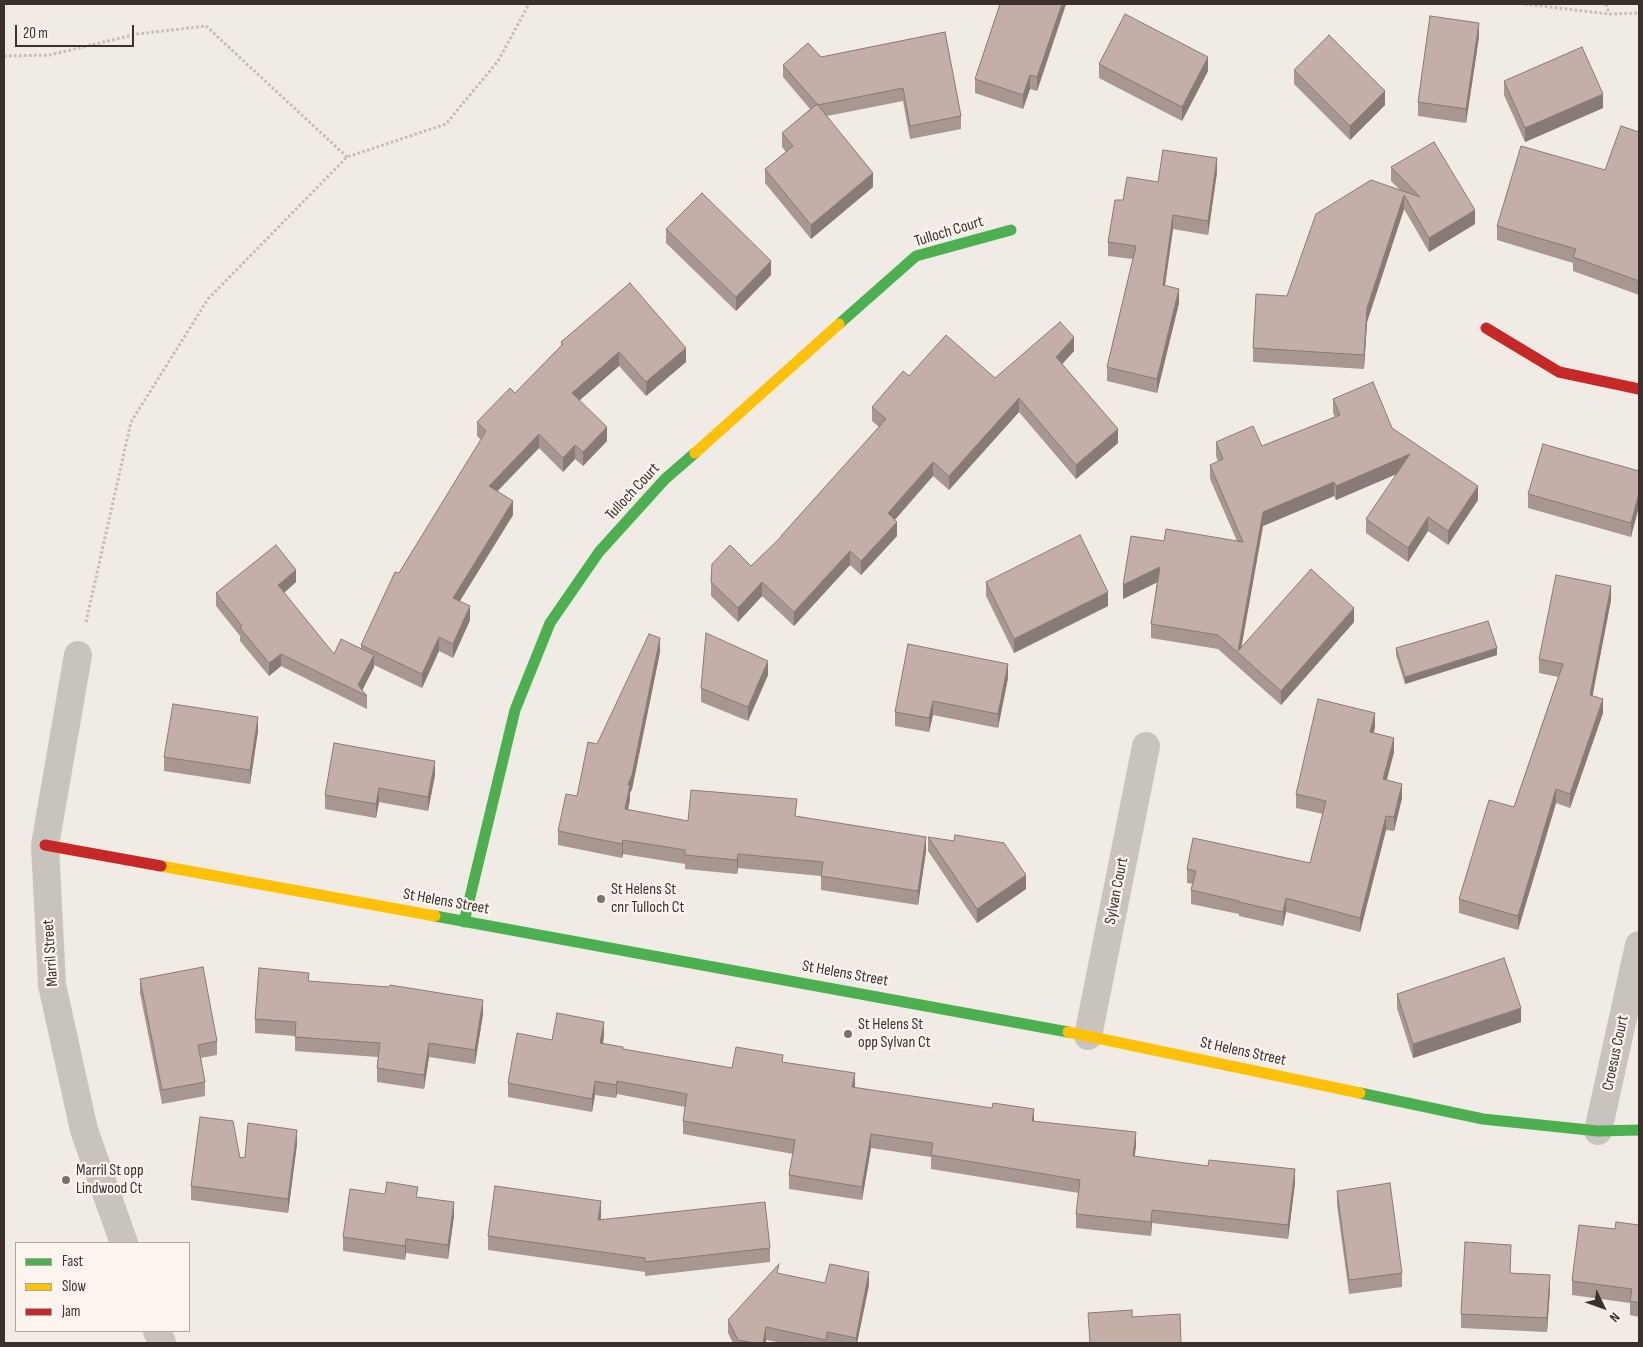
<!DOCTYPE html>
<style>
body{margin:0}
#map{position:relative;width:1643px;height:1347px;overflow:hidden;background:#f0ebe5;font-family:"Sofia Sans Condensed",sans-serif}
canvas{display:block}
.frame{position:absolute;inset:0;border:5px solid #3b302b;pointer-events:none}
.legend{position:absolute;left:15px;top:1242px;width:175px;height:90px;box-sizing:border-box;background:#fbf5ee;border:1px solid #aea6a0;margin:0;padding:6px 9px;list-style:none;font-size:15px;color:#3b302b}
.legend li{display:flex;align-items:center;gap:10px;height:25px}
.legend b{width:25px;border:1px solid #aea6a0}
.north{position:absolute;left:1578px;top:1282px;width:50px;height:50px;-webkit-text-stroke:4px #fbf5ee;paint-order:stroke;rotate:132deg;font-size:14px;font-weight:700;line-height:20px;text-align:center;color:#3b302b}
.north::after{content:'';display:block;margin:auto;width:18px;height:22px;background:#3b302b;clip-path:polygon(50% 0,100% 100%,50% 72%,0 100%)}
.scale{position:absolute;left:15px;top:25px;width:119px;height:22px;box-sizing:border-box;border:2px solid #3b302b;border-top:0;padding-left:6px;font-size:15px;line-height:18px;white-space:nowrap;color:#3b302b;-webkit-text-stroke:4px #fbf5ee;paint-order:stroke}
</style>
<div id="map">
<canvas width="1643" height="1347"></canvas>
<div class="frame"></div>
<ul class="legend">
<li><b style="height:6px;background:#4caf50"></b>Fast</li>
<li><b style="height:6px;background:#ffc107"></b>Slow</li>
<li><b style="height:6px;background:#c62828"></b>Jam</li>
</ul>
<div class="north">N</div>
<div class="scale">20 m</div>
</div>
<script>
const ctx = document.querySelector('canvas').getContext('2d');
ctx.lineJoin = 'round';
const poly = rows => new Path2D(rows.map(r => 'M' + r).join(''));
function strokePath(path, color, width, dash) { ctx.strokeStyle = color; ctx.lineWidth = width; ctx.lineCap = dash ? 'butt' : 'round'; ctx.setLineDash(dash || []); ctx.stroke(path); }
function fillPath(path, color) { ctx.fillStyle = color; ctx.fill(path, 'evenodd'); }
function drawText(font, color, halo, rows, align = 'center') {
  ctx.font = font + ' "Sofia Sans Condensed",sans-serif'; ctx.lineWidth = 4.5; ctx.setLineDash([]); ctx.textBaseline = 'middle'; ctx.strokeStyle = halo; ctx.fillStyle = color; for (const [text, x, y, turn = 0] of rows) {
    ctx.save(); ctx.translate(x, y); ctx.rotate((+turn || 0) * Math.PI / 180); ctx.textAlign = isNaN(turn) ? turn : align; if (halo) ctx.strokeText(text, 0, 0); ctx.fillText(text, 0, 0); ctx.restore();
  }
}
strokePath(poly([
 [1525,4,1609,14,1639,13],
 [1606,4,1609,14],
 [4,56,50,55,137,34,206,26,347,157],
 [86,622,131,422,208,299,347,157,446,124,498,61,529,4]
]), '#c2bbb6', 3, [2.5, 2.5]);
strokePath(poly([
 [78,655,45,845,52,985,84,1130,124,1243],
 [1088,1036,1146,746],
 [1598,1131,1639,945],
 [157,1331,162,1343]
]), '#c9c3be', 28);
strokePath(poly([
 [839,324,916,256,1011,230],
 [435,916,1068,1032],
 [464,922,515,710,550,623,599,552,665,479,695,453],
 [1360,1093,1483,1119,1598,1131,1639,1130]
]), '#4caf50', 11);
strokePath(poly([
 [695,453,839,324],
 [161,866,435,916],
 [1068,1032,1360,1093]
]), '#ffc107', 11);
strokePath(poly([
 [1486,328,1559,372,1639,389],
 [45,845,161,866]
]), '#c62828', 11);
fillPath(poly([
 [1066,4,1037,91,1030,89,1023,109,975,93,975,79],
 [945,32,961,116,961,129,910,139,903,101,827,116,873,187,811,239,765,183,765,169,786,152,782,147,782,133,810,109,783,77,783,65],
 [1479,37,1466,123,1418,116,1418,102],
 [1099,64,1208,71,1182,121,1099,78],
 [1294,70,1385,105,1350,140,1294,84],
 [1504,81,1603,108,1525,142,1504,95],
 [1639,132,1639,295,1573,271,1573,263,1497,240,1497,226,1605,170],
 [1391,167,1475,224,1429,252,1404,209,1367,322,1364,369,1253,362,1253,348,1287,296,1400,190,1391,181],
 [1217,172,1208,235,1173,229,1165,285,1179,303,1157,393,1107,381,1107,367,1133,259,1108,256,1108,242,1123,200,1158,182],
 [666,229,771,275,736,311,666,243],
 [561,342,686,362,646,396,619,366,579,400,607,441,583,466,575,459,563,472,539,448,497,491,513,515,460,601,470,620,453,658,439,651,422,688,374,665,374,667,362,690,367,696,367,709,281,666,269,676,240,641,240,636,216,606,216,593,296,582,284,593,334,654,361,649,361,645,399,573,481,440,477,436,477,422,515,393,561,346],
 [1074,351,1062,364,1118,443,1076,479,1019,412,949,490,933,476,895,520,897,536,861,575,850,565,794,626,762,596,738,622,711,596,711,582,751,566,781,538,781,536,879,427,872,421,872,407,909,376,995,378],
 [1333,399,1392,428,1478,500,1448,545,1428,531,1408,562,1366,533,1366,519,1397,474,1336,500,1334,496,1263,526,1241,648,1354,622,1281,705,1218,649,1151,638,1151,624,1157,582,1123,599,1164,541,1237,541,1210,479,1210,465,1218,462,1216,456,1216,442,1262,446,1335,417,1333,413],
 [1639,471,1631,537,1528,508,1528,494],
 [986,582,1108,606,1014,653,986,596],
 [1611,600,1592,696,1603,713,1570,808,1556,803,1518,930,1459,913,1459,899,1514,807,1558,677,1539,673,1539,659],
 [1396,648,1497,655,1405,684,1396,655],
 [660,652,632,789,630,793,630,799,628,810,688,821,797,816,926,851,918,905,821,890,821,876,738,868,737,874,685,869,685,864,623,854,622,858,558,845,558,831,577,796,597,744],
 [768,675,748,721,701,702,701,688],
 [1008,678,998,728,933,715,929,732,895,726,895,712],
 [1375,727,1374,733,1394,752,1387,780,1402,798,1394,831,1386,830,1360,932,1286,912,1283,926,1239,916,1239,914,1191,904,1191,890,1193,884,1187,883,1187,869,1310,863,1323,814,1296,808,1296,794],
 [258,731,250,784,164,771,164,757],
 [435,775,428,811,379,802,376,818,325,809,325,795],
 [928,837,1026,889,977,923,928,851],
 [140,979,217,1041,217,1055,201,1058,205,1082,205,1096,162,1104,140,993],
 [309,981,483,1014,475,1064,429,1057,424,1089,377,1082,377,1068,378,1057,295,1051,295,1036,255,1033,255,1019],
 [1397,994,1521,1022,1413,1058,1397,1008],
 [604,1036,603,1044,623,1049,732,1068,783,1062,854,1088,1034,1122,1136,1146,1134,1157,1295,1183,1288,1239,1152,1223,1151,1236,1076,1228,1076,1214,1079,1193,931,1169,931,1157,871,1148,862,1200,789,1189,789,1175,793,1154,683,1134,683,1121,685,1107,617,1094,616,1098,595,1095,592,1112,508,1097,508,1083,552,1040],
 [297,1144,288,1213,191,1200,191,1186,240,1158,245,1157],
 [1337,1191,1402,1273,1402,1287,1349,1294,1337,1205],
 [385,1194,418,1197,454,1216,448,1259,406,1253,405,1260,343,1251,343,1237],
 [601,1215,601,1219,770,1248,770,1262,645,1276,645,1272,488,1250,488,1236],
 [1639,1225,1639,1317,1630,1315,1630,1303,1572,1295,1572,1281,1615,1229],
 [1511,1259,1510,1273,1550,1289,1547,1332,1461,1328,1461,1314],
 [779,1274,825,1283,869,1285,857,1343,782,1343,766,1340,766,1343,733,1343,728,1333,728,1320]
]), '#a89690');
fillPath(poly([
 [1062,4,1066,4,1037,91,1037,77],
 [1479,23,1479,37,1466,123,1466,109],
 [1208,57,1208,71,1182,121,1182,107],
 [1030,75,1030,89,1023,109,1023,95],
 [1385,91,1385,105,1350,140,1350,126],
 [1603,94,1603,108,1525,142,1525,128],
 [1217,158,1217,172,1208,235,1208,221],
 [873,173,873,187,811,239,811,225],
 [1404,195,1404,209,1367,322,1364,369,1364,355,1367,308],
 [1475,210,1475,224,1429,252,1429,238],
 [1173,215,1173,229,1163,299,1163,285],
 [771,261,771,275,736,311,736,297],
 [1179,289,1179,303,1157,393,1157,379],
 [1074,337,1074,351,1056,371,1056,357],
 [686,348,686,362,646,396,646,382],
 [619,352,619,366,572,407,572,393],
 [1019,398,1019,412,949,490,949,476],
 [607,427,607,441,583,466,583,452],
 [1118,429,1118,443,1076,479,1076,465],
 [539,434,539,448,489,500,489,486],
 [575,445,575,459,563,472,563,458],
 [1410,454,1410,468,1336,500,1336,486],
 [933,462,933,476,888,527,888,513],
 [1334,482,1334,496,1263,526,1240,655,1238,653,1263,512],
 [1478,486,1478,500,1448,545,1448,531],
 [1639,493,1639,507,1631,537,1631,523],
 [513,501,513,515,453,612,453,598],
 [1428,517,1428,531,1408,562,1408,548],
 [897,522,897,536,861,575,861,561],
 [850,551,850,565,794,626,794,612],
 [1160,567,1160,581,1123,599,1123,585],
 [296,570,296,582,278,598,278,585],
 [762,582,762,596,738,622,738,608],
 [1611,586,1611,600,1590,709,1590,695],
 [1108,592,1108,606,1014,653,1014,639],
 [470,606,470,620,453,658,453,644],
 [1354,608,1354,622,1281,705,1281,691],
 [439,637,439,651,422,688,422,674],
 [660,638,660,652,632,789,630,793,630,799,625,823,625,809,628,785],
 [1497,648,1497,655,1405,684,1405,677],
 [281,654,281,666,269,676,269,663],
 [374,655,374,667,361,693,358,685],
 [768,661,768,675,748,721,748,707],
 [1008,664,1008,678,998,728,998,714],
 [1603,699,1603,713,1570,808,1570,794],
 [933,701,933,715,929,732,929,718],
 [1375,713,1375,727,1370,746,1370,732],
 [258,717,258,731,250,784,250,770],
 [1394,738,1394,752,1383,793,1383,779],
 [435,761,435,775,428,811,428,797],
 [1402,784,1402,798,1394,831,1394,817],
 [379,788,379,802,376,818,376,804],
 [1556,789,1556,803,1518,930,1518,916],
 [1386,816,1386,830,1360,932,1360,918],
 [926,837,926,851,918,905,918,891],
 [623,840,623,854,622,858,622,844],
 [738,854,738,868,737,874,737,860],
 [1026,875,1026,889,977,923,977,909],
 [1286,898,1286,912,1283,926,1283,912],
 [483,1000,483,1014,475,1064,475,1050],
 [1521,1008,1521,1022,1413,1058,1413,1044],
 [604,1022,604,1036,600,1057,600,1043],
 [429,1043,429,1057,424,1089,424,1075],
 [855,1073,855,1087,852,1101,852,1087],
 [595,1081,595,1095,592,1112,592,1099],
 [617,1081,617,1094,616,1098,616,1085],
 [1034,1109,1034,1123,1032,1121],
 [297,1130,297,1144,288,1213,288,1199],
 [1136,1132,1136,1146,1133,1170,1133,1156],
 [871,1134,871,1148,862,1200,862,1187],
 [1295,1169,1295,1183,1288,1239,1288,1225],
 [601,1201,601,1215,598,1234,598,1220],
 [454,1202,454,1216,448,1259,448,1245],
 [1152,1210,1152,1223,1151,1236,1151,1222],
 [406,1239,406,1253,405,1260,405,1246],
 [869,1272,869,1285,857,1343,856,1343,856,1338],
 [1550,1275,1550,1289,1547,1332,1547,1318],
 [766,1327,766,1343,763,1343]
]), '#887a75');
const building = poly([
 [1000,4,1062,4,1037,77,1030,75,1023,95,975,79,1000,4],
 [1125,14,1208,57,1182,107,1099,64,1125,14],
 [1430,16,1479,23,1466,109,1418,102,1430,16],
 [945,32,961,116,910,126,903,88,818,105,783,65,808,43,821,57,945,32],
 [1329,35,1385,91,1350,126,1294,70,1329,35],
 [1582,47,1603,94,1525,128,1504,81,1582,47],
 [817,104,873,173,811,225,765,169,793,146,782,133,817,104],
 [1621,126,1639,132,1639,281,1573,257,1576,249,1497,226,1521,146,1605,170,1621,126],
 [1434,142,1475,210,1429,238,1404,195,1367,308,1364,355,1253,348,1256,294,1287,296,1316,214,1371,180,1420,197,1391,167,1434,142],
 [1163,150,1217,158,1208,221,1173,215,1163,285,1179,289,1157,379,1107,367,1136,246,1108,242,1115,200,1123,200,1127,177,1158,182,1163,150],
 [702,193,771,261,736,297,666,229,702,193],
 [630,283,686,348,646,382,619,352,572,393,607,427,583,452,575,445,563,458,539,434,489,486,513,501,453,598,470,606,453,644,439,637,422,674,361,645,395,572,399,573,486,431,477,422,510,388,515,393,563,344,561,342,630,283],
 [1060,322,1074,337,1056,357,1118,429,1076,465,1019,398,949,476,933,462,888,513,897,522,861,561,850,551,794,612,762,582,738,608,711,582,712,564,730,545,751,566,781,537,781,536,886,419,872,407,903,371,909,376,946,335,995,378,1060,322],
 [1373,382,1392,428,1478,486,1448,531,1428,517,1408,548,1366,519,1410,454,1336,486,1334,482,1263,512,1238,651,1311,569,1354,608,1281,691,1218,635,1151,624,1160,567,1123,585,1131,536,1164,541,1166,529,1243,542,1210,465,1223,459,1216,442,1253,426,1262,446,1340,415,1333,399,1373,382],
 [1543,444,1639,471,1639,493,1631,523,1528,494,1543,444],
 [1080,535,1108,592,1014,639,986,582,1080,535],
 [276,545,296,570,278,585,334,654,341,639,374,655,358,685,367,696,281,654,269,663,240,628,242,626,216,593,276,545],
 [1556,575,1611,586,1590,695,1603,699,1570,794,1556,789,1518,916,1459,899,1489,800,1514,807,1563,664,1539,659,1556,575],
 [1488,621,1497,648,1405,677,1396,648,1488,621],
 [706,633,768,661,748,707,701,688,706,633],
 [649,634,660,638,632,775,628,785,630,785,625,809,688,821,691,790,797,799,795,816,926,837,918,891,821,876,823,862,738,854,737,860,685,855,685,850,623,840,622,844,558,831,566,794,577,796,588,742,597,744,649,634],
 [908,644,1008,664,998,714,933,701,929,718,895,712,908,644],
 [1318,699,1375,713,1370,732,1394,738,1383,779,1402,784,1394,817,1386,816,1360,918,1286,898,1283,912,1239,902,1239,901,1191,890,1196,871,1187,869,1193,838,1310,863,1326,801,1296,794,1318,699],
 [173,704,258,717,250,770,164,757,173,704],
 [334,743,435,761,428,797,379,788,376,804,325,795,334,743],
 [955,835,1004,843,1026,875,977,909,928,837,954,841,955,835],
 [1504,958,1521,1008,1413,1044,1397,994,1504,958],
 [203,967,217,1041,198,1045,205,1082,162,1090,140,979,203,967],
 [259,968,309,973,308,981,389,987,390,985,483,1000,475,1050,429,1043,424,1075,377,1068,380,1043,295,1037,296,1022,255,1019,259,968],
 [557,1013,604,1022,600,1043,623,1047,623,1049,732,1068,736,1047,783,1055,782,1062,855,1073,852,1087,992,1108,993,1103,1034,1109,1032,1121,1136,1132,1133,1156,1208,1166,1209,1160,1295,1169,1288,1225,1152,1210,1151,1222,1076,1214,1080,1180,931,1155,933,1143,871,1134,862,1187,789,1175,795,1140,683,1121,687,1094,617,1081,616,1085,595,1081,592,1099,508,1083,517,1033,552,1040,557,1013],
 [200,1117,233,1121,240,1158,245,1157,248,1123,297,1130,288,1199,191,1186,200,1117],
 [387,1182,418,1187,416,1197,454,1202,448,1245,406,1239,405,1246,343,1237,350,1189,385,1194,387,1182],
 [1390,1183,1402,1273,1349,1280,1337,1191,1390,1183],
 [495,1186,601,1201,598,1220,765,1202,770,1248,645,1262,645,1258,488,1236,495,1186],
 [1616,1222,1639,1225,1639,1303,1630,1301,1632,1289,1572,1281,1579,1225,1615,1229,1616,1222],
 [1465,1242,1511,1245,1510,1273,1550,1275,1547,1318,1461,1314,1465,1242],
 [779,1264,777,1273,825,1283,830,1264,869,1272,856,1338,827,1332,826,1340,766,1327,763,1343,754,1343,738,1340,728,1320,779,1264],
 [1132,1310,1132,1317,1180,1314,1181,1343,1090,1343,1088,1313,1132,1310]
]);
fillPath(building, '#c3afa7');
strokePath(building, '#887a75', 1);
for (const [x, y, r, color] of [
 [601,899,5,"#7a716c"],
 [848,1034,5,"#7a716c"],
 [66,1180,5,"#7a716c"]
]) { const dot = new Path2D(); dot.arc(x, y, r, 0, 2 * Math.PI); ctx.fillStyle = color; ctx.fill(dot); strokePath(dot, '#fbf5ee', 2); }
drawText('16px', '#3b302b', '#fbf5ee', [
 ["Tulloch Court",949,232,-17],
 ["Tulloch Court",633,492,-47],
 ["Sylvan Court",1117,891,-79],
 ["St Helens Street",446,902,10],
 ["Marril Street",51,953,-94],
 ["St Helens Street",845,974,10],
 ["St Helens Street",1243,1052,12],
 ["Croesus Court",1616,1053,-78]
]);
drawText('16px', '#3b302b', '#fbf5ee', [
 ["St Helens St",611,890],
 ["cnr Tulloch Ct",611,908],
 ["St Helens St",858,1025],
 ["opp Sylvan Ct",858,1043],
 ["Marril St opp",76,1171],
 ["Lindwood Ct",76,1189]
], 'left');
</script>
